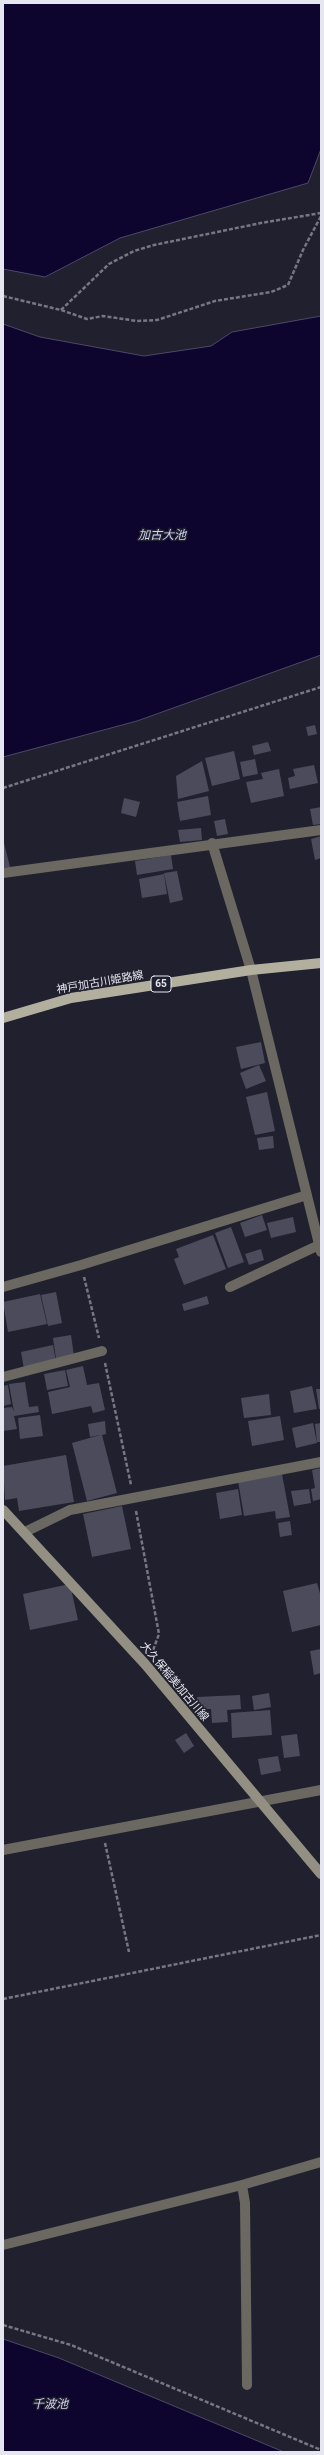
<!DOCTYPE html>
<meta charset="utf-8">
<style>
body{margin:0}
#map{position:relative;width:324px;height:2455px;overflow:hidden;background:#20202e;font-family:Roboto,sans-serif}
canvas{display:block}
.frame{position:absolute;inset:0;border:4px solid #e6e6f0;pointer-events:none}
</style>
<div id="map">
<canvas width="324" height="2455"></canvas>
<div class="frame"></div>
</div>
<script>
const ctx = document.querySelector('canvas').getContext('2d');
ctx.lineJoin = 'round';
function fillPath(path, color) { ctx.fillStyle = color; ctx.fill(path, 'evenodd'); }
const poly = rows => new Path2D(rows.map(r => 'M' + r).join(''));
function strokePath(path, color, width, dash) { ctx.strokeStyle = color; ctx.lineWidth = width; ctx.lineCap = dash ? 'butt' : 'round'; ctx.setLineDash(dash || []); ctx.stroke(path); }
function drawText(font, color, halo, rows, align = 'center') {
  ctx.font = font + ' Roboto,"Noto Sans JP",sans-serif'; ctx.lineWidth = 3; ctx.setLineDash([]); ctx.textBaseline = 'middle'; ctx.strokeStyle = halo; ctx.fillStyle = color; for (const [text, x, y, turn = 0] of rows) {
    ctx.save(); ctx.translate(x, y); ctx.rotate((+turn || 0) * Math.PI / 180); ctx.textAlign = isNaN(turn) ? turn : align; if (halo) ctx.strokeText(text, 0, 0); ctx.fillText(text, 0, 0); ctx.restore();
  }
}
const water = poly([
 [3,3,321,3,321,149,308,183,120,238,45,277,3,269,3,3],
 [321,316,321,655,137,721,3,757,3,324,40,337,144,356,211,346,232,332,321,316],
 [3,2339,59,2358,284,2452,3,2452,3,2339]
]);
fillPath(water, '#0d052d');
strokePath(water, '#4e4868', 1);
fillPath(poly([
 [315,725,317,734,308,736,306,727],
 [268,742,271,751,254,755,252,746],
 [234,751,240,779,212,786,205,758],
 [255,759,258,774,243,777,240,762],
 [202,761,209,791,178,799,176,776],
 [314,765,318,783,290,789,288,778,295,776,293,769],
 [279,769,284,796,251,803,246,782,263,779,261,773],
 [208,796,211,815,180,821,177,802],
 [124,798,140,802,136,817,121,813],
 [321,807,321,824,313,825,310,809],
 [225,819,228,834,217,836,214,821],
 [201,828,202,840,180,842,178,830],
 [321,836,321,858,315,860,311,839],
 [3,839,10,867,3,868],
 [171,855,173,869,137,875,135,861],
 [177,871,183,900,170,903,164,873],
 [164,874,167,894,142,898,139,879],
 [261,1042,265,1063,241,1069,236,1047],
 [259,1065,266,1081,246,1089,240,1073],
 [267,1092,275,1131,255,1135,246,1097],
 [273,1136,274,1148,259,1150,257,1138],
 [262,1215,267,1230,245,1237,240,1223],
 [293,1217,296,1232,271,1238,267,1223],
 [231,1227,244,1262,228,1268,215,1233],
 [213,1235,226,1269,184,1285,174,1259,179,1257,176,1249],
 [261,1249,264,1260,249,1265,245,1254],
 [56,1292,62,1323,48,1326,41,1295],
 [40,1294,47,1324,8,1332,3,1302],
 [207,1296,209,1304,184,1311,182,1304],
 [71,1335,74,1356,56,1359,53,1338],
 [53,1345,56,1362,24,1369,21,1352],
 [83,1366,87,1385,99,1383,105,1410,93,1413,91,1406,52,1414,48,1392,70,1387,66,1370],
 [65,1370,68,1386,47,1390,44,1374],
 [25,1382,29,1407,38,1406,39,1412,14,1416,17,1429,3,1431,3,1408,12,1407,14,1412,9,1384],
 [8,1385,11,1404,3,1406,3,1386],
 [312,1386,317,1409,294,1413,290,1391],
 [316,1389,321,1389,321,1409,319,1409],
 [269,1394,271,1415,244,1418,241,1398],
 [40,1415,43,1436,20,1439,18,1418],
 [280,1416,284,1440,252,1446,248,1421],
 [105,1421,106,1434,102,1435,117,1493,87,1501,72,1443,100,1435,90,1437,88,1424],
 [313,1423,317,1443,296,1448,292,1428],
 [321,1423,321,1442,317,1442,315,1424],
 [66,1455,74,1502,19,1511,17,1498,5,1500,3,1466],
 [321,1468,321,1499,313,1501,311,1489,315,1488,312,1470],
 [282,1474,290,1517,276,1519,275,1511,244,1516,238,1481],
 [238,1489,242,1515,220,1519,216,1493],
 [309,1489,311,1503,294,1506,291,1491],
 [122,1506,131,1549,92,1557,83,1514],
 [290,1521,292,1535,280,1537,278,1523],
 [317,1583,321,1597,321,1625,292,1632,283,1591],
 [70,1584,78,1620,30,1630,23,1594],
 [321,1649,321,1673,314,1675,310,1651],
 [269,1693,271,1707,254,1710,252,1696],
 [240,1695,241,1709,227,1710,228,1722,212,1723,211,1709,197,1709,197,1697],
 [270,1710,272,1735,232,1738,231,1713],
 [186,1733,194,1746,184,1753,175,1740],
 [297,1734,300,1756,284,1758,281,1736],
 [278,1756,281,1771,261,1775,258,1759]
]), '#4b4b5c');
strokePath(poly([
 [3,296,61,310,87,319,103,316,137,321,157,320,215,301,271,292,288,285,303,250,321,216],
 [61,310,109,264,134,251,154,245,261,223,321,213],
 [3,788,321,687],
 [84,1277,99,1338],
 [105,1363,131,1485],
 [136,1511,159,1634,152,1653],
 [105,1843,129,1952],
 [3,1999,321,1935],
 [3,2325,71,2345,321,2450]
]), '#777784', 2.5, [4, 2]);
strokePath(poly([
 [212,843,251,970,321,1252],
 [3,873,321,830],
 [3,1287,81,1265,307,1195],
 [230,1287,319,1245],
 [3,1377,102,1351],
 [25,1532,70,1510,321,1462],
 [3,1850,321,1790],
 [242,2185,245,2203,247,2385],
 [3,2245,242,2185,321,2162]
]), '#6a6860', 10);
strokePath(poly([
 [3,1510,145,1664,321,1874]
]), '#939083', 10);
strokePath(poly([
 [3,1018,71,998,251,970,321,963]
]), '#b3af9f', 10);
for (const [x, y, w] of [
 [161,984,20]
]) { const box = new Path2D(); box.roundRect(x - w / 2, y - 8, w, 16, 3); ctx.fillStyle = '#20202e'; ctx.fill(box); strokePath(box, '#e6e6f0', 1); }
drawText('bold 10px', '#e6e6f0', null, [
 ["65",161,984]
]);
drawText('11px', '#e6e6f0', '#20202e', [
 ["神戸加古川姫路線",100,983,-10],
 ["大久保稲美加古川線",174,1682,50]
]);
drawText('italic 12px', '#d3d4f3', '#20202e', [
 ["加古大池",162,536],
 ["千波池",50,2405]
]);
</script>
